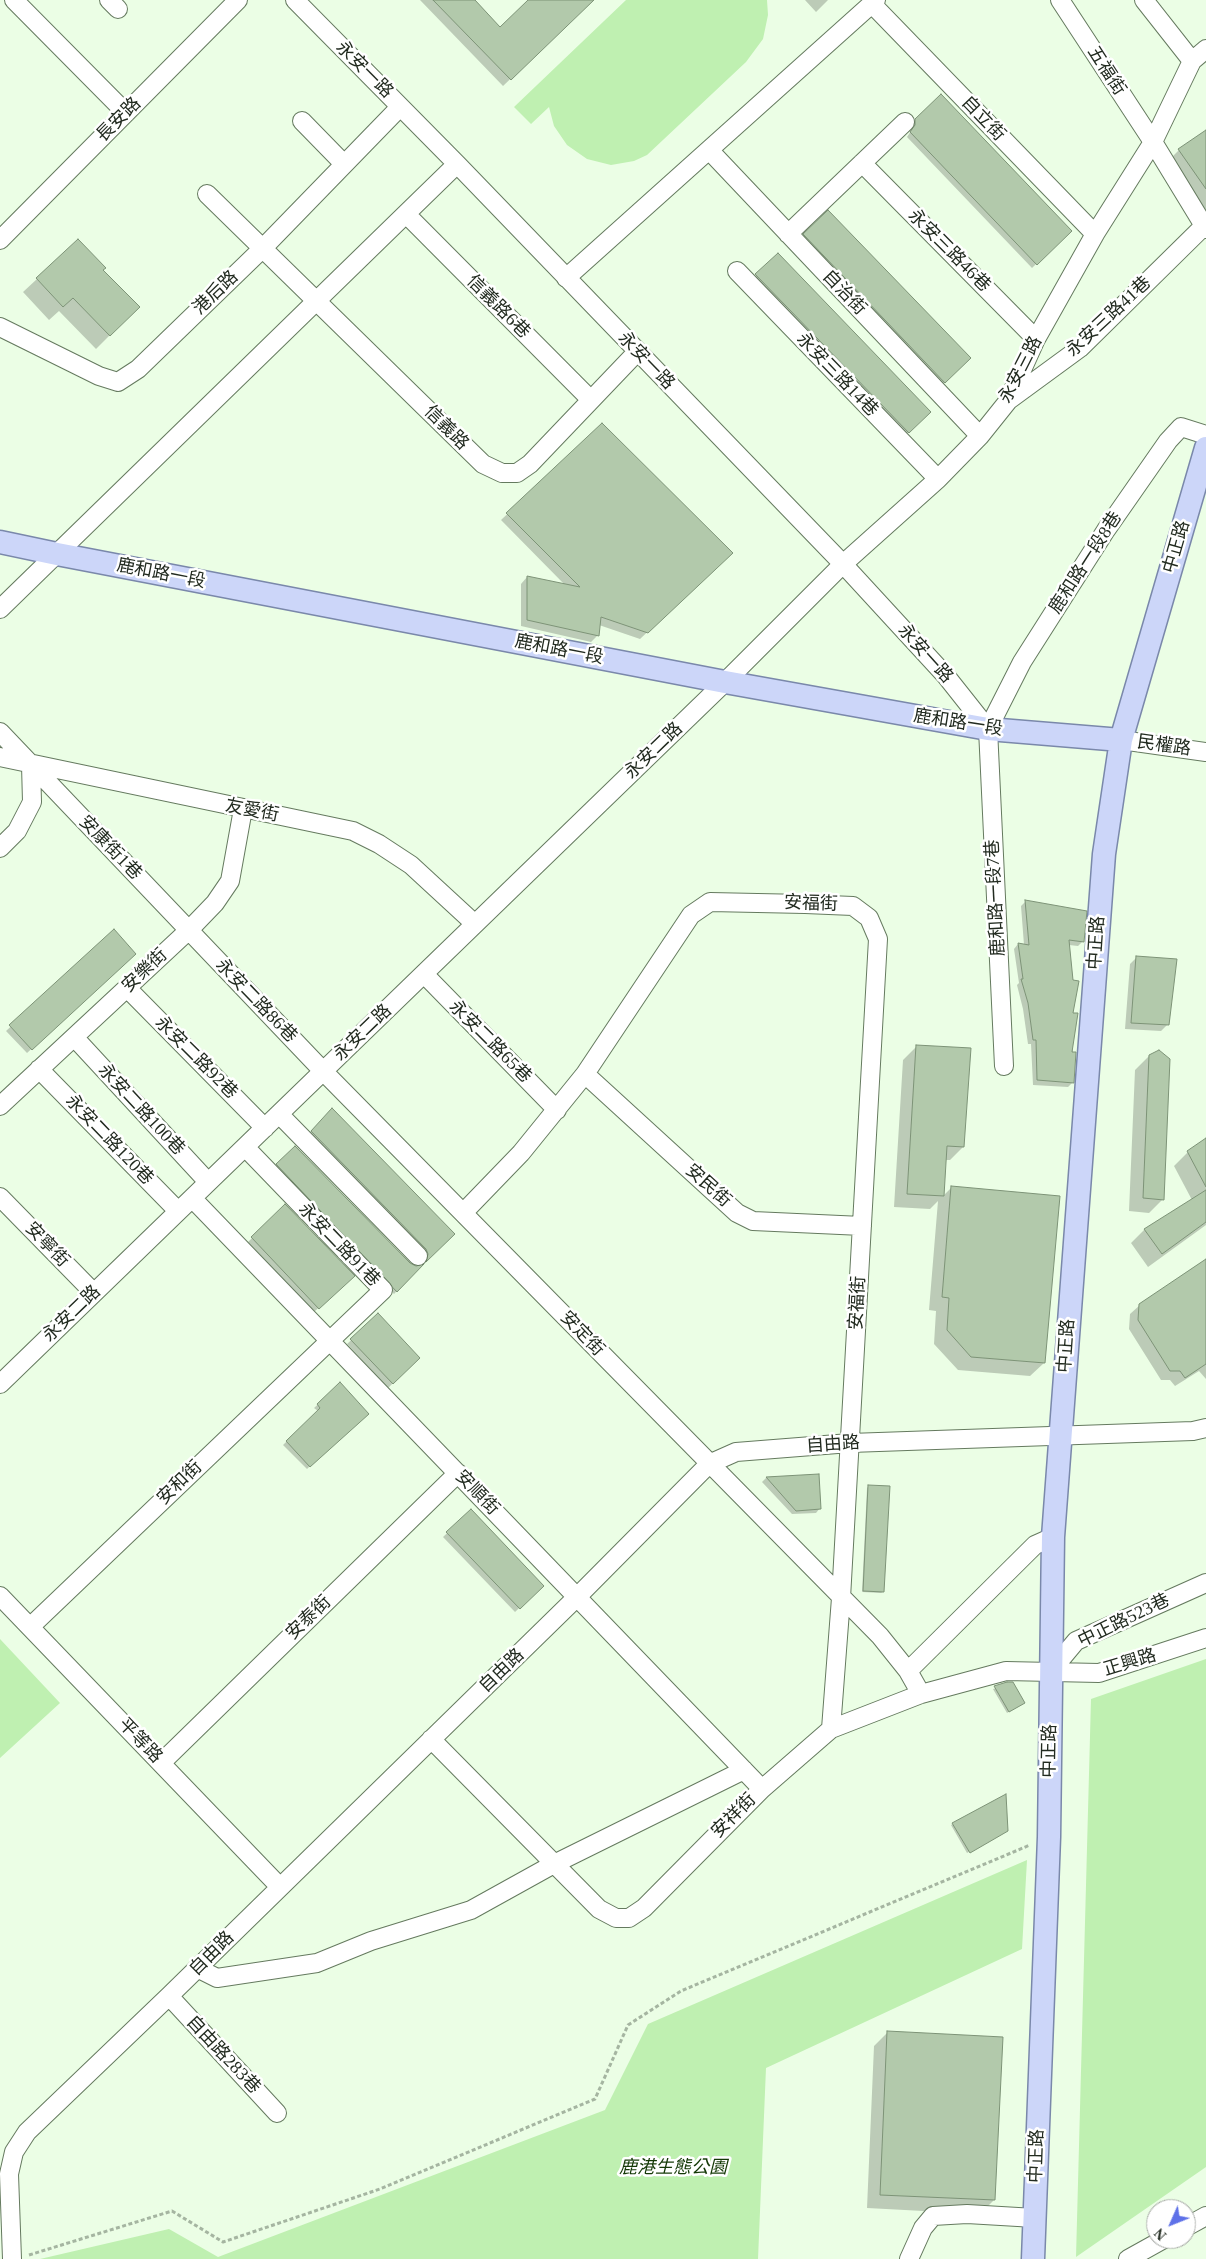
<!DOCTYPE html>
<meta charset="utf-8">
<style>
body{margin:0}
#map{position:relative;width:1206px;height:2259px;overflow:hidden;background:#ebfee5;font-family:"Times New Roman",serif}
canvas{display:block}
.north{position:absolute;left:1146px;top:2199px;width:50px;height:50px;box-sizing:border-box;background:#fff;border:1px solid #a7aaa6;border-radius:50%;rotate:226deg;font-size:14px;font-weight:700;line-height:20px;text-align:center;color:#222b20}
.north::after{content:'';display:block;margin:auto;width:18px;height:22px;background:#5e71e8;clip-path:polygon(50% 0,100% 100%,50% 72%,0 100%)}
</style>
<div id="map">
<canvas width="1206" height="2259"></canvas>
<div class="north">N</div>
</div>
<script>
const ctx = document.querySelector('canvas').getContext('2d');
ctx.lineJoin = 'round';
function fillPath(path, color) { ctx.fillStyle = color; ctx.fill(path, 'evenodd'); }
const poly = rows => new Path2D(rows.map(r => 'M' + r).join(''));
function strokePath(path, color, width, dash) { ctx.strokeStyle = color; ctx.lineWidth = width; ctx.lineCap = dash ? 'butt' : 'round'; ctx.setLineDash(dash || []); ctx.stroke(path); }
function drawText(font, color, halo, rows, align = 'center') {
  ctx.font = font + ' "Times New Roman","Noto Sans TC",serif'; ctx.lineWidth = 5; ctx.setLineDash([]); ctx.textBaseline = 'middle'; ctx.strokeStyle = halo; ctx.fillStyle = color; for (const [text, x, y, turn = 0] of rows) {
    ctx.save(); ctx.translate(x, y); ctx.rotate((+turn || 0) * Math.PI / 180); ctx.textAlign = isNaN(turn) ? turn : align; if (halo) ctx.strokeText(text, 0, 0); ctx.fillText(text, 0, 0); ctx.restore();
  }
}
fillPath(poly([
 [626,0,767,0,768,15,763,39,746,62,647,155,634,161,611,165,587,159,567,145,554,126,549,107,531,124,514,107],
 [0,1639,60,1703,0,1758],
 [1206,1659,1206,2167,1076,2257,1091,1699],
 [1027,1860,1022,1949,766,2068,758,2259,40,2259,169,2229,218,2257,605,2110,648,2024]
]), '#bff0b1');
fillPath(poly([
 [420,0,473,0,500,29,530,0,593,0,503,86],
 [805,0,828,0,816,12],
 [941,96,1070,231,1032,268,907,137,911,131,911,124],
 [1206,132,1206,211,1170,159,1179,150],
 [828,212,969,358,940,387,800,239],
 [778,254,929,412,904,437,752,279],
 [102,270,138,307,96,349,59,311,49,320,23,292,37,279],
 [602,424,731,553,640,639,599,625,597,636,591,642,521,626,521,584,527,577,565,585,501,520],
 [1026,901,1083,941,1078,946,1069,945,1072,982,1073,1082,1068,1087,1033,1085,1031,1044,1028,1044,1023,1009,1017,985,1019,983,1014,949,1018,944,1024,945,1021,906],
 [114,931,135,954,27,1053,6,1031],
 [1137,957,1168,1024,1161,1031,1125,1029,1130,964],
 [917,1046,963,1147,950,1160,945,1160,943,1196,952,1187,1044,1363,1030,1376,958,1370,934,1344,936,1311,929,1310,938,1201,930,1209,894,1207,903,1060],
 [1149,1056,1163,1199,1149,1213,1129,1211,1135,1070],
 [332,1110,453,1234,426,1261,427,1256,424,1250,310,1132],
 [1206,1146,1206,1225,1148,1267,1131,1243,1144,1230,1192,1200,1174,1166,1188,1152],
 [295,1148,410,1264,415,1268,420,1267,394,1294,274,1168],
 [285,1206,353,1276,314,1312,248,1242],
 [1206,1260,1206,1379,1199,1371,1175,1386,1170,1380,1161,1380,1129,1329,1130,1314,1140,1305],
 [378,1315,419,1358,388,1388,347,1344],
 [340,1384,341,1436,307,1469,283,1445,318,1411,314,1408],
 [818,1475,820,1508,816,1513,792,1514,762,1482,766,1478],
 [869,1486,883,1592,881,1593,862,1592,867,1488],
 [470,1511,542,1586,515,1612,443,1537],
 [1012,1683,1022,1704,1007,1713,993,1689],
 [953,1824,1006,1831,967,1853,951,1825],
 [888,2032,994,2200,980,2214,867,2208,874,2046]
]), '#0003');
const building = poly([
 [433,0,475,0,500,27,528,0,594,0,511,80,433,0],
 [941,94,1072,231,1037,265,910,132,915,125,915,119,941,94],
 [1206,130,1206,189,1178,149,1206,130],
 [828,210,971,358,945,383,803,234,828,210],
 [78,239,106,268,103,270,140,307,110,336,73,298,63,307,36,278,78,239],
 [778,253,931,412,909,433,755,274,778,253],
 [602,423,733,553,648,633,601,617,599,636,527,620,527,576,580,587,506,513,602,423],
 [1025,900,1087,911,1084,942,1069,940,1073,980,1079,981,1073,1013,1078,1013,1072,1052,1076,1052,1074,1083,1037,1080,1036,1040,1033,1040,1028,1003,1021,979,1023,979,1018,943,1029,945,1025,900],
 [114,929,136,954,32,1050,9,1025,114,929],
 [1136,956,1177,959,1169,1025,1131,1023,1136,956],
 [916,1045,971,1048,964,1147,947,1146,944,1196,907,1194,916,1045],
 [1159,1050,1170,1059,1164,1200,1143,1198,1149,1055,1159,1050],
 [332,1108,455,1234,426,1262,428,1254,426,1249,311,1131,332,1108],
 [1206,1138,1206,1187,1187,1151,1206,1138],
 [295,1146,410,1263,416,1266,424,1264,397,1292,276,1164,295,1146],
 [951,1186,1060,1196,1045,1363,971,1357,947,1330,949,1298,942,1297,951,1186],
 [1206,1190,1206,1222,1162,1254,1144,1229,1206,1190],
 [285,1204,355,1276,319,1309,251,1237,285,1204],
 [1206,1259,1206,1364,1185,1378,1180,1371,1170,1371,1138,1320,1139,1304,1206,1259],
 [378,1313,420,1358,393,1384,350,1339,378,1313],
 [340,1382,369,1414,310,1467,286,1441,320,1408,317,1404,340,1382],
 [819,1474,821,1509,796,1511,766,1477,819,1474],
 [868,1485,890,1486,884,1592,863,1591,868,1485],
 [471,1509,544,1586,520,1609,446,1532,471,1509],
 [1007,1682,1013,1682,1025,1703,1009,1712,994,1686,1007,1682],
 [1006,1794,1008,1831,970,1853,952,1823,1006,1794],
 [887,2031,1003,2037,995,2200,880,2195,887,2031]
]);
fillPath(building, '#b2c9ab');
strokePath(building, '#7d9377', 1);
const minor = poly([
 [14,0,126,113],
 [109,0,118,9],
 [295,0,457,164,843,564,946,676,988,729],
 [1060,0,1153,142,1206,229],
 [1144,0,1192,61],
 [872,4,1095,234],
 [302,121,344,164],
 [709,150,980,436],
 [862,163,1036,339],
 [207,194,483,464,502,473,517,473,530,464,637,352],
 [406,214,591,400],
 [788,234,905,122],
 [0,240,238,0],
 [737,271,938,479],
 [566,278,876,0],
 [0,327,99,376,118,382,138,369,263,248,400,107],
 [1009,400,1080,348,1204,226],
 [0,609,457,164],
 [0,732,323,1071,880,1636,908,1671,921,1694],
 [1121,740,1206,752],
 [0,757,353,831,379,844,411,865,475,924],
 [0,848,17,831,32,802,31,765],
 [424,974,557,1110],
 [127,988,265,1128],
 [74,1037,208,1182],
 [1004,1066,988,729,1022,662,1106,530,1168,441,1181,427,1206,435],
 [39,1069,178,1211],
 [585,1074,737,1213,753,1221,862,1226],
 [0,1106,189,930,215,903,230,881,243,809],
 [279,1114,418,1256],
 [0,1197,94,1293],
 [192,1198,762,1789],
 [463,1213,521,1153,585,1074,691,915,710,902,805,904,853,906,869,918,878,939,841,1598,831,1729],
 [0,1384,725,682,843,564,938,479,980,436,1008,401,1036,339,1095,234,1153,142,1192,61,1206,49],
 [0,1596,280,1887],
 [30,1627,383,1290,245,1147],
 [908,1671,1035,1545,1053,1537],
 [1051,1671,1076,1641,1206,1583],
 [431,1739,599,1909,616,1918,629,1918,644,1908,762,1789,831,1729,921,1694,1006,1671,1099,1673,1206,1638],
 [161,1763,458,1473],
 [197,1968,217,1978,317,1963,371,1941,471,1910,554,1864,744,1770],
 [169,1996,277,2113],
 [1186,2227,1206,2216],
 [12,2259,9,2174,14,2152,27,2132,169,1996,577,1597,709,1464,736,1452,850,1443,1193,1431,1206,1428],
 [909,2259,923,2228,933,2216,967,2214,1035,2218],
 [1128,2259,1164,2239]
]);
const major = poly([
 [0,542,57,554,725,682,988,729,1121,740],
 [1033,2259,1049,1837,1053,1537,1104,854,1121,740,1206,448]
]);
strokePath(minor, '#657a5f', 20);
strokePath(major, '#7a88aa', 25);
strokePath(poly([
 [29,2255,172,2211,223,2242,380,2189,595,2099,628,2025,681,1991,1030,1845]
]), '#a5b5a1', 3, [4, 2.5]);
strokePath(minor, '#fff', 18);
strokePath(major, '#ccd6f9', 22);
drawText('18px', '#222b20', '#fff', [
 ["永安一路",364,70,45],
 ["五福街",1106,71,57],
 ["自立街",983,119,46],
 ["長安路",119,120,-45],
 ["永安三路46巷",949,251,45],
 ["港后路",216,293,-44],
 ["自治街",844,293,46],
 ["信義路6巷",498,307,45],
 ["永安三路41巷",1109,317,-43],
 ["永安一路",646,361,46],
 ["永安三路",1021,370,-63],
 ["永安三路14巷",837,375,46],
 ["信義路",446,428,45],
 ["中正路",1177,547,-74],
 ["鹿和路一段8巷",1086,563,-57],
 ["鹿和路一段",161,574,11],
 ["鹿和路一段",559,650,11],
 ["永安一路",925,654,48],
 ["鹿和路一段",958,723,9],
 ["民權路",1164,746,8],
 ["永安二路",654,751,-44],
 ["友愛街",252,811,11],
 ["安康街1巷",110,848,46],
 ["鹿和路一段7巷",996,898,-93],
 ["安福街",811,904,2],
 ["中正路",1097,943,-86],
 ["安樂街",145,971,-43],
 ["永安二路86巷",256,1001,46],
 ["永安二路",363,1033,-44],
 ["永安二路65巷",490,1042,45],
 ["永安二路92巷",196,1058,45],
 ["永安二路100巷",141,1110,47],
 ["永安二路120巷",109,1140,46],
 ["安民街",708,1186,42],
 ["安寧街",47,1245,46],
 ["永安二路91巷",339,1245,46],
 ["安福街",858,1303,-87],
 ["永安二路",72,1314,-44],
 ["安定街",582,1334,46],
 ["中正路",1067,1346,-86],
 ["自由路",833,1445,-4],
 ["安和街",180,1483,-44],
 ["安順街",477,1493,46],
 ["安泰街",309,1618,-44],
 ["中正路523巷",1124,1621,-26],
 ["正興路",1130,1663,-17],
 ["自由路",502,1671,-44],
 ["平等路",140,1741,46],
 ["中正路",1050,1751,-89],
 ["安祥街",734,1816,-45],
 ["自由路",212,1954,-45],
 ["自由路283巷",223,2055,47],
 ["中正路",1037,2156,-88]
]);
drawText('italic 18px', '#133805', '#fff', [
 ["鹿港生態公園",673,2168]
]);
</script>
